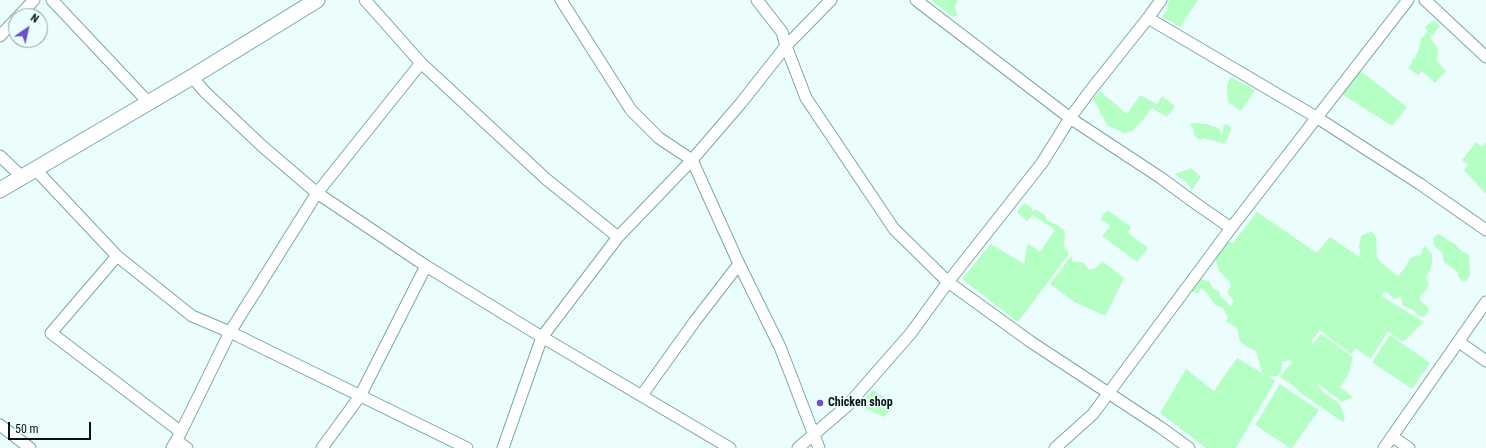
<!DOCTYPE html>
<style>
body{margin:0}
#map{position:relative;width:1486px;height:448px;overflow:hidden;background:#ebfdfc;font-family:"Roboto Condensed",sans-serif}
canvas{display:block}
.north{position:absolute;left:8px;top:8px;width:40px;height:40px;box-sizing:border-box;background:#ebfdfc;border:1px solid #8fa09f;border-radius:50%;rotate:34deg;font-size:11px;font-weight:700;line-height:16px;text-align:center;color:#041413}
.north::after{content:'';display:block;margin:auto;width:14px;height:18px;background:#6a51ca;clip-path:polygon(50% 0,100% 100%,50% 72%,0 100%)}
.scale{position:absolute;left:8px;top:422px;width:83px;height:18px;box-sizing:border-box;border:2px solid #041413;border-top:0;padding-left:5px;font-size:12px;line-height:14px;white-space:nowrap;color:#041413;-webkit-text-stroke:3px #ebfdfc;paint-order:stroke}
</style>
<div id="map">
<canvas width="1486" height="448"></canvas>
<div class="north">N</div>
<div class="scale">50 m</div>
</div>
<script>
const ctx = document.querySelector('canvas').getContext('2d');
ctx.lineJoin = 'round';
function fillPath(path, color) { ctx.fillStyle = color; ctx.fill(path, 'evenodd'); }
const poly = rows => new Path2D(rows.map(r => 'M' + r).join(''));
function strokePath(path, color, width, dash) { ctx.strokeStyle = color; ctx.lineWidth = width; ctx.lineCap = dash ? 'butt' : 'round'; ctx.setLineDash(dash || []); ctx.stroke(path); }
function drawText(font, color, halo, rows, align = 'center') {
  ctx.font = font + ' "Roboto Condensed",sans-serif'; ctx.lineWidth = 3.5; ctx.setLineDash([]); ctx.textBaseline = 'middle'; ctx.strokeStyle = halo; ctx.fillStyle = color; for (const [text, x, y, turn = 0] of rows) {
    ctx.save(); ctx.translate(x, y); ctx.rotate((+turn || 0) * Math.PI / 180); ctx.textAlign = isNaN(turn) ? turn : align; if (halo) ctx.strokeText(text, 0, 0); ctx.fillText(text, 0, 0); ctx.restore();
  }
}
fillPath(poly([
 [931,0,958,0,955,6,957,15,953,17],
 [1170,0,1198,0,1180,27,1162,17,1167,10,1167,4],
 [1434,20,1440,26,1430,38,1438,49,1437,61,1446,71,1435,83,1422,71,1418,75,1408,68,1412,63,1412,60,1415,58,1419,49,1421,38,1426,34,1427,30,1425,27],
 [1359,70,1407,107,1392,126,1342,94],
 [1230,77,1255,90,1241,111,1228,102,1227,86],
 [1100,91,1127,114,1140,95,1157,104,1162,96,1175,106,1167,117,1152,108,1142,121,1132,131,1124,133,1107,125,1093,99],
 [1192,123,1207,124,1220,129,1221,136,1223,133,1223,126,1226,124,1230,126,1231,130,1224,144,1204,138,1200,140,1194,135,1193,128,1190,125],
 [1476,142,1482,147,1486,142,1486,194,1464,170,1468,165,1462,160],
 [1191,168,1201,177,1191,191,1189,185,1175,174],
 [1024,203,1032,208,1032,211,1037,210,1045,215,1047,221,1056,224,1065,231,1064,246,1069,254,1018,322,962,279,991,244,1024,264,1027,246,1029,244,1040,252,1055,230,1033,215,1027,221,1017,212],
 [1107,210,1131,227,1128,233,1148,248,1137,262,1102,236,1110,226,1100,219],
 [1257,212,1317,253,1330,237,1361,258,1359,246,1361,236,1371,232,1374,234,1376,238,1377,256,1380,262,1398,276,1405,268,1410,258,1416,255,1420,256,1424,246,1427,248,1432,254,1432,264,1426,278,1429,285,1423,294,1420,296,1420,300,1428,307,1428,311,1424,317,1419,316,1413,310,1403,306,1401,297,1394,299,1388,293,1384,292,1382,295,1383,297,1424,322,1403,342,1388,332,1370,359,1356,348,1351,354,1320,330,1311,341,1313,344,1321,334,1353,357,1349,373,1340,387,1353,397,1342,402,1316,382,1323,392,1340,404,1345,419,1343,422,1299,392,1295,387,1280,377,1292,362,1289,360,1282,362,1281,373,1278,376,1269,376,1275,381,1236,448,1206,448,1160,413,1186,369,1214,391,1237,358,1262,373,1256,351,1247,347,1240,342,1237,328,1226,321,1228,317,1223,308,1215,305,1206,292,1201,288,1198,293,1192,292,1192,288,1199,280,1202,279,1210,282,1213,289,1220,292,1220,296,1231,306,1234,301,1227,292,1231,287,1229,281,1219,271,1215,258,1226,241,1233,243],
 [1440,234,1449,241,1455,244,1460,250,1469,255,1470,276,1466,281,1462,281,1458,276,1458,272,1444,262,1442,252,1434,246,1433,239,1436,235],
 [1071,256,1073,262,1083,262,1089,270,1096,268,1102,261,1124,278,1105,316,1073,301,1050,284],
 [1390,335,1430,363,1412,389,1372,362],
 [1280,384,1319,410,1292,448,1290,448,1255,425],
 [873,390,895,404,884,417,858,405]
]), '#b5fec4');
const street = poly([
 [52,0,148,102],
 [365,0,421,63,546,179,618,237],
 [561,0,631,110,659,138,692,160,739,264,780,347,819,448],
 [757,0,782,32,786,46,806,98,894,229,948,282,1031,342,1160,427,1189,448],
 [916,0,1070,118,1161,178,1195,203,1231,228],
 [1425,0,1486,57],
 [19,16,34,0],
 [1148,18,1161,0],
 [0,36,16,19],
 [192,77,205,92,262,146,317,193,426,266,542,337,730,448],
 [0,156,22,177],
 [35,169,117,256,192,316,230,332,467,448],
 [117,256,51,333,181,432],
 [1459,342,1486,361],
 [642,395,695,321,739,264],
 [0,425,30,448],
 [1393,437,1409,448],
 [177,441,187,448],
 [172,448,181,432,230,332,317,193,421,63],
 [322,448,360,396,426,266],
 [503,448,542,337,618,237,692,160,741,103,786,46,831,0],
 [798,448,847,406,911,333,948,282,1042,163,1070,118,1090,91,1148,18,1316,117,1420,184,1486,230],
 [1055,448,1093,414,1231,228,1408,0],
 [1384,448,1486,302]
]);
const secondary = poly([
 [0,190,192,77,317,0]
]);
strokePath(street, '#7ca8a4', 13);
strokePath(secondary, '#7ca8a4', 17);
strokePath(street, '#fff', 11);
strokePath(secondary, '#fff', 15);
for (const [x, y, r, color] of [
 [820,403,4,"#6a51ca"]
]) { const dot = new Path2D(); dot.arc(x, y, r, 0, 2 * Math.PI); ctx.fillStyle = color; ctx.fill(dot); strokePath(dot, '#ebfdfc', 1.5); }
drawText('bold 12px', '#041413', '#ebfdfc', [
 ["Chicken shop",828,403]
], 'left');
</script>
